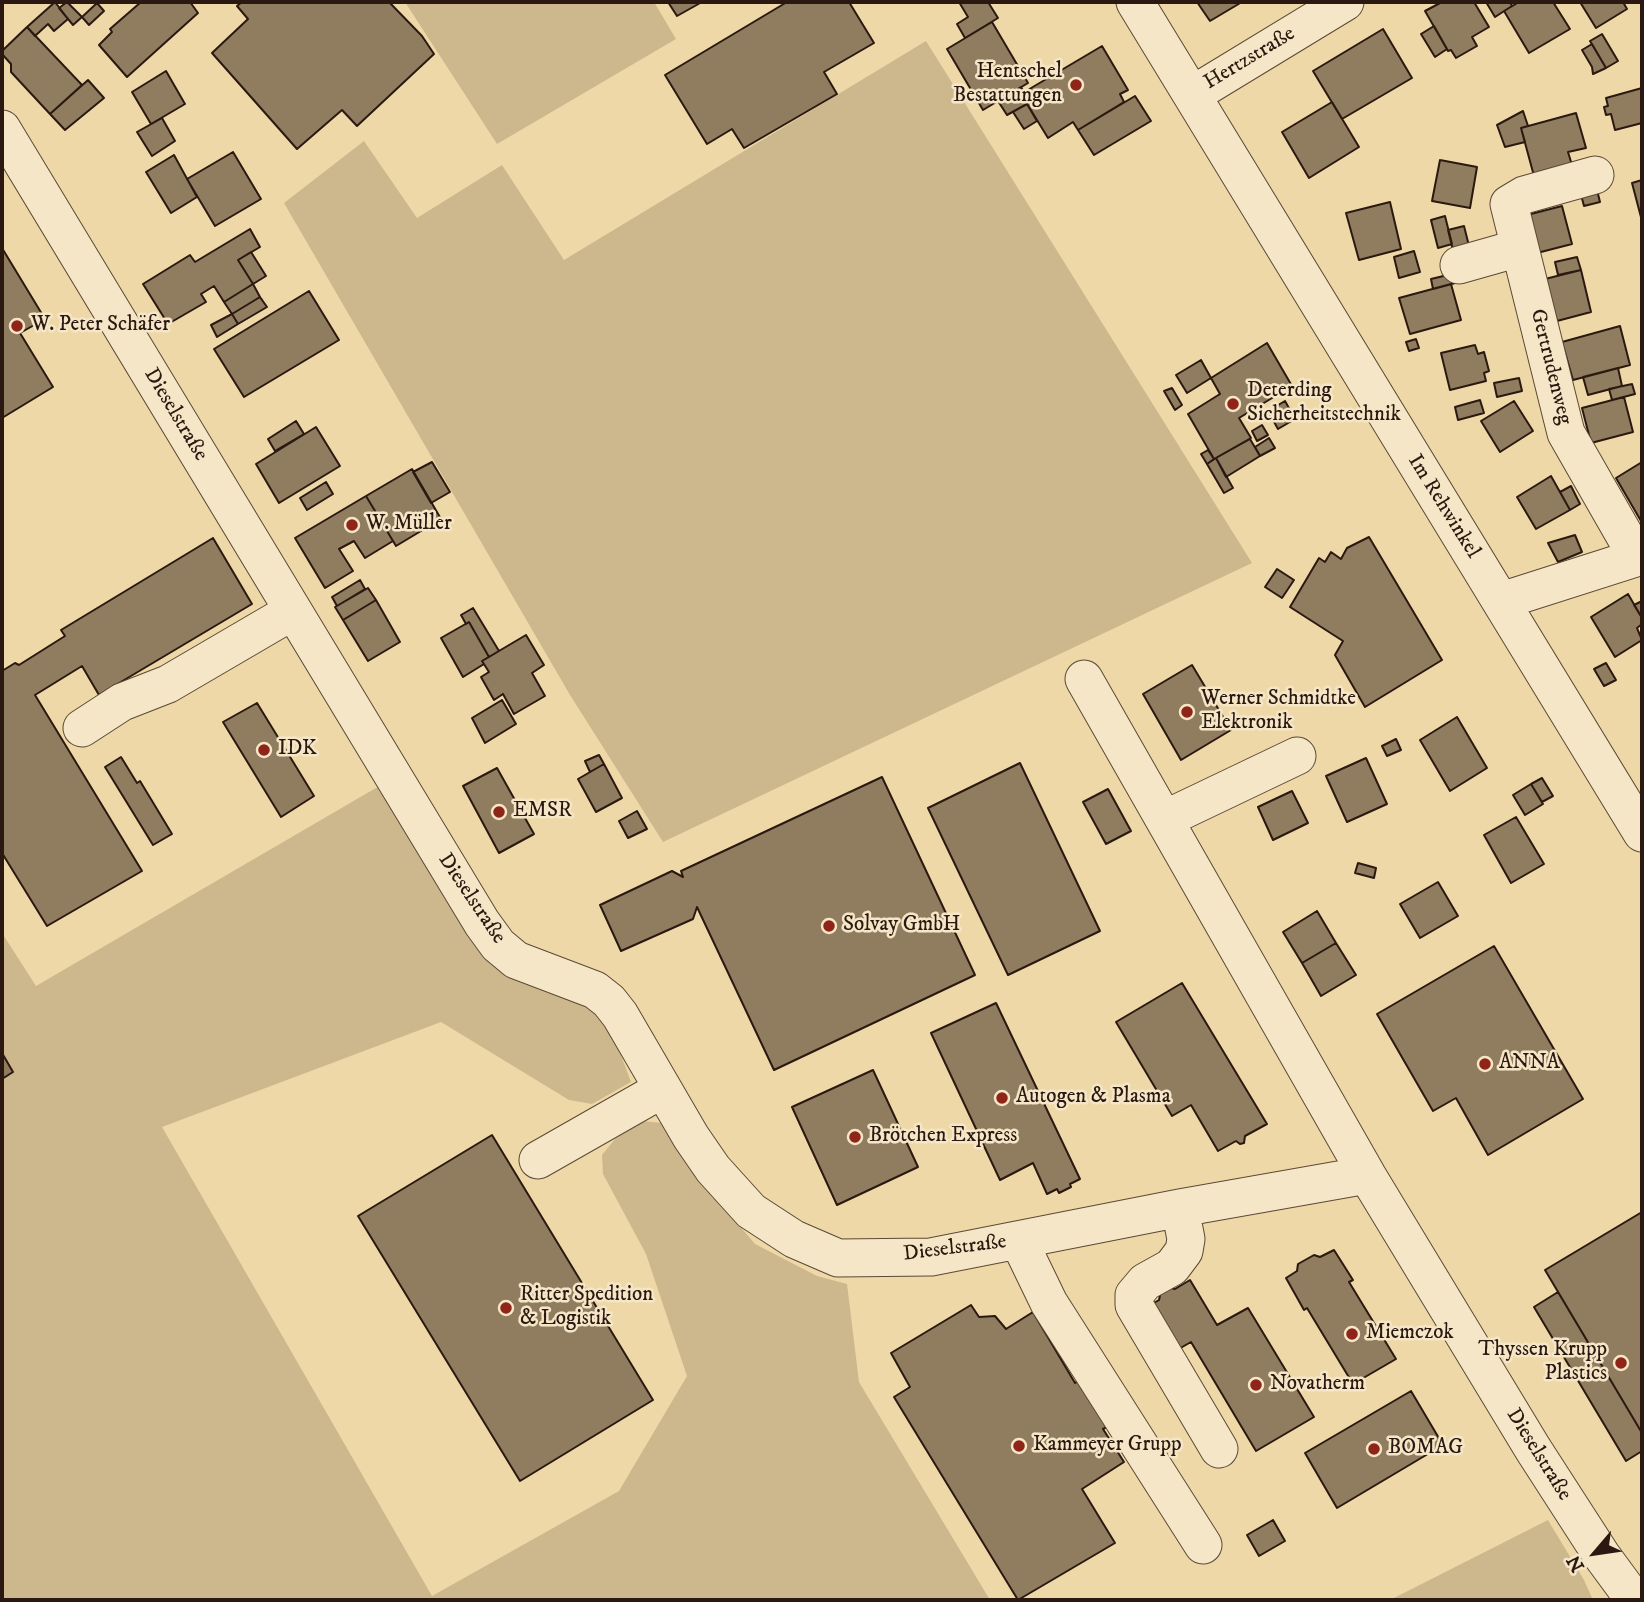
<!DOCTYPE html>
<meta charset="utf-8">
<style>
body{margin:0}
#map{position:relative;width:1644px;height:1602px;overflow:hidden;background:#eed8a7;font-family:"IM FELL DW Pica",serif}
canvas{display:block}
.frame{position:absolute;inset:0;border:4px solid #2b1911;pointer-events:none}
.north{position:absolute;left:1560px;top:1518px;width:70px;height:70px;-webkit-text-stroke:5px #f4e6c6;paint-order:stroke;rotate:241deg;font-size:19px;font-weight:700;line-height:28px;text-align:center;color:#2b1911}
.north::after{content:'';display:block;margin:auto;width:24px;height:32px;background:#2b1911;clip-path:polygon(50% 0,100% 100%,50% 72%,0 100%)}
</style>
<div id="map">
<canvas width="1644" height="1602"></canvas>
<div class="frame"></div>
<div class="north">N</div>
</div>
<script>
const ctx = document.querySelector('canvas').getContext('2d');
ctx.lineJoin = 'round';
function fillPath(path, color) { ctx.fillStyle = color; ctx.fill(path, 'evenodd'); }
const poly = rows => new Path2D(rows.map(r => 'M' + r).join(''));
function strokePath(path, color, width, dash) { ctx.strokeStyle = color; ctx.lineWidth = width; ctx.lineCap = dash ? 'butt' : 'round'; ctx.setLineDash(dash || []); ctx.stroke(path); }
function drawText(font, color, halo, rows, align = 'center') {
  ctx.font = font + ' "IM FELL DW Pica",serif'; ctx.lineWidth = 5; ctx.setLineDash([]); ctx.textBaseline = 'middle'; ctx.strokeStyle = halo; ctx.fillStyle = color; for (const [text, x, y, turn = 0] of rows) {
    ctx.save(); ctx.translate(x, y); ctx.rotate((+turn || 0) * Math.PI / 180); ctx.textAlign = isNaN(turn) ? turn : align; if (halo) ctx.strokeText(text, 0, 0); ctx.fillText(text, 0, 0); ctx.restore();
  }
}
fillPath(poly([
 [405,2,654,2,676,39,497,144],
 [926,41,1252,563,663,842,570,695,284,203,364,141,417,218,502,165,564,260],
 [381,785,479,948,586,1003,612,1031,631,1082,592,1104,569,1100,441,1022,162,1127,432,1596,619,1491,687,1376,646,1254,603,1174,602,1155,615,1139,641,1121,663,1123,711,1192,755,1244,817,1276,847,1284,859,1382,990,1600,2,1600,2,933,36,986],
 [1548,1520,1584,1580,1593,1600,1390,1600]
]), '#cdb88e');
const building = poly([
 [55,2,68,19,54,31,48,24,35,36,27,27,55,2],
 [67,2,82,17,73,25,59,8,67,2],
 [141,2,190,2,198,13,127,77,99,45,112,32,110,29,141,2],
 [242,2,389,2,422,36,434,54,357,126,342,110,297,149,212,53,248,19,237,6,242,2],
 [668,2,702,2,677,16,668,2],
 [787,2,849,2,874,43,824,72,837,94,744,148,732,129,707,144,665,75,787,2],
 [959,2,988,2,998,18,965,38,957,24,968,17,959,2],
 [1197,2,1242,2,1210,21,1197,2],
 [1442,2,1474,2,1489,27,1472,37,1477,46,1456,58,1451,50,1448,51,1425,11,1442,2],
 [1486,2,1510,2,1512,6,1495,17,1486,2],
 [1519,2,1553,2,1570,29,1529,53,1504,11,1519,2],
 [1580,2,1623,2,1627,9,1596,28,1580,2],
 [97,3,104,11,89,25,82,17,97,3],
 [992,22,1028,83,983,110,947,49,992,22],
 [1434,26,1447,49,1435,57,1421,34,1434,26],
 [27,27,82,85,50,114,11,72,11,64,2,54,2,51,27,27],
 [1383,29,1412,78,1342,119,1313,71,1383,29],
 [1602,34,1618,61,1606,68,1590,41,1602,34],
 [1592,44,1606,68,1593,74,1592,67,1582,50,1592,44],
 [1102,46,1128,90,1120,94,1124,102,1078,130,1073,122,1048,138,1021,94,1102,46],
 [166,71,185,104,151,124,132,92,166,71],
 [88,80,104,98,65,130,50,114,88,80],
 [1021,87,1024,92,1021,94,1027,104,1007,115,998,101,1021,87],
 [1642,88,1642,123,1615,130,1611,114,1606,115,1604,107,1608,106,1606,98,1642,88],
 [1135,96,1151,121,1094,155,1078,130,1135,96],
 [1332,102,1359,147,1309,178,1282,132,1332,102],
 [1027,104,1037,121,1024,129,1013,112,1027,104],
 [1523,111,1528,126,1521,128,1525,142,1505,147,1497,125,1523,111],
 [1576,113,1586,148,1568,152,1572,165,1534,176,1521,128,1576,113],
 [162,118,175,141,152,156,137,132,162,118],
 [233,152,261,199,215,226,187,179,233,152],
 [174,155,197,197,171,213,146,172,174,155],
 [1440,160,1477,167,1470,208,1432,201,1440,160],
 [1642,180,1642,221,1632,183,1642,180],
 [1595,182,1600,202,1584,206,1580,191,1595,182],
 [1390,202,1401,249,1359,260,1346,213,1390,202],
 [1562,206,1572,244,1537,253,1527,215,1562,206],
 [1445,216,1452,244,1438,248,1431,220,1445,216],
 [1464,226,1469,246,1453,250,1448,230,1464,226],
 [250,229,260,247,238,260,253,284,224,302,214,286,201,294,206,302,168,324,143,284,190,255,195,262,250,229],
 [2,248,45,319,20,333,53,387,2,418,2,248],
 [1414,251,1420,272,1399,278,1394,257,1414,251],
 [251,252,266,276,253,284,238,260,251,252],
 [1577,257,1581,270,1558,275,1555,262,1577,257],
 [1581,270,1591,312,1557,321,1545,279,1581,270],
 [1456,273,1459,282,1433,289,1431,279,1456,273],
 [253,284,260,297,232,314,224,302,253,284],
 [1451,284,1461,320,1410,334,1399,298,1451,284],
 [309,291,339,340,244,397,214,349,309,291],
 [260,297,267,307,238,324,232,314,260,297],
 [232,314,238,324,217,337,211,325,232,314],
 [1620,326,1630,365,1573,380,1562,342,1620,326],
 [1416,339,1419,348,1409,351,1406,342,1416,339],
 [1267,343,1292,386,1239,418,1251,438,1214,459,1188,414,1220,394,1211,378,1267,343],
 [1475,345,1478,354,1484,352,1489,371,1484,373,1486,381,1450,390,1441,353,1475,345],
 [1201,360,1211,378,1187,393,1176,375,1201,360],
 [1618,368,1622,386,1588,395,1583,377,1618,368],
 [1519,378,1522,391,1497,397,1494,383,1519,378],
 [1632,384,1635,394,1612,400,1609,389,1632,384],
 [1172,388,1182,405,1175,410,1164,391,1172,388],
 [1624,397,1633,432,1591,443,1582,408,1624,397],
 [1480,400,1484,413,1458,420,1455,407,1480,400],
 [1285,401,1295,419,1278,429,1268,411,1285,401],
 [1514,401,1533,431,1500,452,1481,421,1514,401],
 [296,421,304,434,275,451,268,439,296,421],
 [1262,425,1268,435,1257,441,1252,431,1262,425],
 [316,427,340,466,279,503,256,464,316,427],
 [1269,438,1275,448,1260,456,1255,447,1269,438],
 [1250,439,1260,456,1226,477,1216,458,1250,439],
 [1208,450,1214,459,1207,464,1201,454,1208,450],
 [1216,458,1233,488,1224,493,1207,464,1216,458],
 [432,462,450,492,431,503,413,472,432,462],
 [1642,462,1642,520,1641,521,1616,478,1642,462],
 [412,469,441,519,396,546,366,496,412,469],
 [1551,476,1570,510,1536,529,1517,497,1551,476],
 [326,482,333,494,307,510,300,498,326,482],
 [1571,486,1580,504,1570,510,1560,492,1571,486],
 [366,496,393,541,365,558,354,541,339,549,353,571,325,588,295,538,366,496],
 [1575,535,1582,552,1558,562,1548,543,1575,535],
 [1369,537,1442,660,1365,707,1335,655,1343,641,1290,607,1319,558,1325,562,1331,552,1341,559,1347,548,1369,537],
 [213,538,252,604,99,695,82,666,35,695,142,871,47,926,2,853,2,671,15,663,19,665,65,636,61,630,213,538],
 [1277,569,1294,580,1282,598,1265,587,1277,569],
 [360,580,365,589,337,606,332,597,360,580],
 [368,588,376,600,343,620,335,607,368,588],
 [1628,594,1642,618,1642,624,1637,628,1642,640,1615,657,1591,617,1628,594],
 [376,600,400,642,368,661,343,620,376,600],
 [1642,601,1642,618,1634,605,1642,601],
 [473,608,499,651,489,657,469,622,466,624,461,615,473,608],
 [469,622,489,657,482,661,484,664,463,677,441,638,469,622],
 [526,635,544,665,532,673,545,696,514,714,503,694,494,700,481,677,489,672,482,661,526,635],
 [1606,663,1616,680,1604,686,1594,669,1606,663],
 [1192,665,1231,730,1181,760,1143,694,1192,665],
 [502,700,516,724,485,743,472,718,502,700],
 [257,703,314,796,281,817,223,722,257,703],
 [1457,717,1487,768,1450,791,1420,740,1457,717],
 [1396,739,1401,750,1387,756,1382,746,1396,739],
 [599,755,604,764,590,772,585,761,599,755],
 [121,757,137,783,140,781,172,834,153,845,105,767,121,757],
 [1366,758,1387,804,1347,822,1326,776,1366,758],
 [1020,763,1100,931,1008,975,928,808,1020,763],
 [604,764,622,798,596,812,578,779,604,764],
 [497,768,534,834,499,853,463,786,497,768],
 [882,777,975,975,774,1070,697,907,693,919,621,951,600,905,672,871,683,877,681,871,882,777],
 [1542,778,1553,796,1542,802,1531,784,1542,778],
 [1531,784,1543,804,1525,815,1513,795,1531,784],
 [1108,789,1131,831,1106,844,1083,802,1108,789],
 [1292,791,1308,823,1273,840,1258,807,1292,791],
 [637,811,647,829,628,838,619,821,637,811],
 [1516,817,1544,864,1511,883,1484,835,1516,817],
 [1358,863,1376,868,1374,878,1355,873,1358,863],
 [1438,882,1458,916,1420,938,1400,904,1438,882],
 [1317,911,1336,943,1302,963,1283,932,1317,911],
 [1336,943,1356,975,1321,996,1302,963,1336,943],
 [1494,946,1583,1099,1488,1155,1456,1098,1433,1111,1377,1014,1494,946],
 [1182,983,1267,1124,1245,1136,1244,1143,1240,1144,1236,1141,1218,1151,1191,1105,1172,1116,1116,1022,1182,983],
 [996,1003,1080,1179,1070,1184,1071,1187,1059,1193,1057,1189,1047,1194,1033,1163,1000,1180,931,1033,996,1003],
 [2,1053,13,1072,2,1079,2,1053],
 [873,1070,918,1167,837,1205,792,1107,873,1070],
 [492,1135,653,1400,520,1481,358,1216,492,1135],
 [1642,1212,1642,1433,1545,1270,1642,1212],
 [1334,1250,1353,1280,1349,1282,1396,1359,1353,1384,1307,1308,1304,1310,1286,1278,1297,1271,1298,1264,1314,1255,1320,1257,1334,1250],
 [1190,1280,1217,1325,1248,1308,1314,1417,1256,1451,1191,1342,1170,1354,1143,1309,1159,1300,1162,1286,1175,1289,1190,1280],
 [1558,1292,1642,1433,1642,1451,1626,1461,1534,1307,1558,1292],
 [971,1305,979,1317,995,1316,1006,1329,1033,1312,1075,1383,1085,1377,1114,1423,1103,1429,1124,1462,1082,1489,1115,1543,1018,1600,894,1397,910,1387,891,1353,971,1305],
 [1411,1391,1443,1445,1337,1508,1305,1453,1411,1391],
 [1273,1520,1285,1541,1259,1556,1247,1535,1273,1520]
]);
fillPath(building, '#907c5f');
strokePath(building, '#2b1911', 2);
const minor = poly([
 [1135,2,1642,833],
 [1192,95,1345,2],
 [2,129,482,923,498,945,516,960,595,990,609,1001,620,1015,691,1137,713,1169,751,1211,794,1239,838,1258,931,1257,1180,1208,1367,1175,1533,1449,1602,1556,1630,1594,1631,1600],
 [1595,175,1524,195,1509,204,1566,433,1637,557],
 [1459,265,1519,248],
 [1501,601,1642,556],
 [1084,679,1367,1175],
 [82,728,122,702,168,684,293,611],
 [1165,819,1297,756],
 [538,1160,661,1090],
 [1180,1208,1186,1239,1184,1251,1172,1267,1145,1282,1134,1295,1134,1305,1219,1449],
 [1019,1241,1049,1303,1203,1545]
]);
strokePath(minor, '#5c4936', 39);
strokePath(minor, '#f4e6c6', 37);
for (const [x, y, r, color] of [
 [1076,85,7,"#8f2418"],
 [17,326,7,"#8f2418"],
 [1233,404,7,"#8f2418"],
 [352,525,7,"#8f2418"],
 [1187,712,7,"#8f2418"],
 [264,750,7,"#8f2418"],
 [499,812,7,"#8f2418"],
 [829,926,7,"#8f2418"],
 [1485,1064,7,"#8f2418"],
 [1002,1098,7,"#8f2418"],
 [855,1137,7,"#8f2418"],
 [506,1308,7,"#8f2418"],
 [1352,1334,7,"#8f2418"],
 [1621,1363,7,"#8f2418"],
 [1256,1385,7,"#8f2418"],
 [1019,1446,7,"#8f2418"],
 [1374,1449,7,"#8f2418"]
]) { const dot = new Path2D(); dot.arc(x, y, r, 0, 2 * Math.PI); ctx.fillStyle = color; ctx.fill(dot); strokePath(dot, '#f4e6c6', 2.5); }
drawText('21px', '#2b1911', '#f4e6c6', [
 ["Hertzstraße",1250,59,-31],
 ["Gertrudenweg",1550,367,76],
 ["Dieselstraße",175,415,59],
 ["Im Rehwinkel",1443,507,58],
 ["Dieselstraße",471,899,56],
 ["Dieselstraße",955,1249,-7],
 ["Dieselstraße",1538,1455,58]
]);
drawText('21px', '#2b1911', '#f4e6c6', [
 ["Hentschel",1062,73,"right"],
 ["Bestattungen",1062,97,"right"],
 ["W. Peter Schäfer",31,326],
 ["Deterding",1247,392],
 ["Sicherheitstechnik",1247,416],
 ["W. Müller",366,525],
 ["Werner Schmidtke",1201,700],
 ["Elektronik",1201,724],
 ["IDK",278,750],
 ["EMSR",513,812],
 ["Solvay GmbH",843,926],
 ["ANNA",1499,1064],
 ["Autogen & Plasma",1016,1098],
 ["Brötchen Express",869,1137],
 ["Ritter Spedition",520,1296],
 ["& Logistik",520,1320],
 ["Miemczok",1366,1334],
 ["Thyssen Krupp",1607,1351,"right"],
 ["Plastics",1607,1375,"right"],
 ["Novatherm",1270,1385],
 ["Kammeyer Grupp",1033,1446],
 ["BOMAG",1388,1449]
], 'left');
</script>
